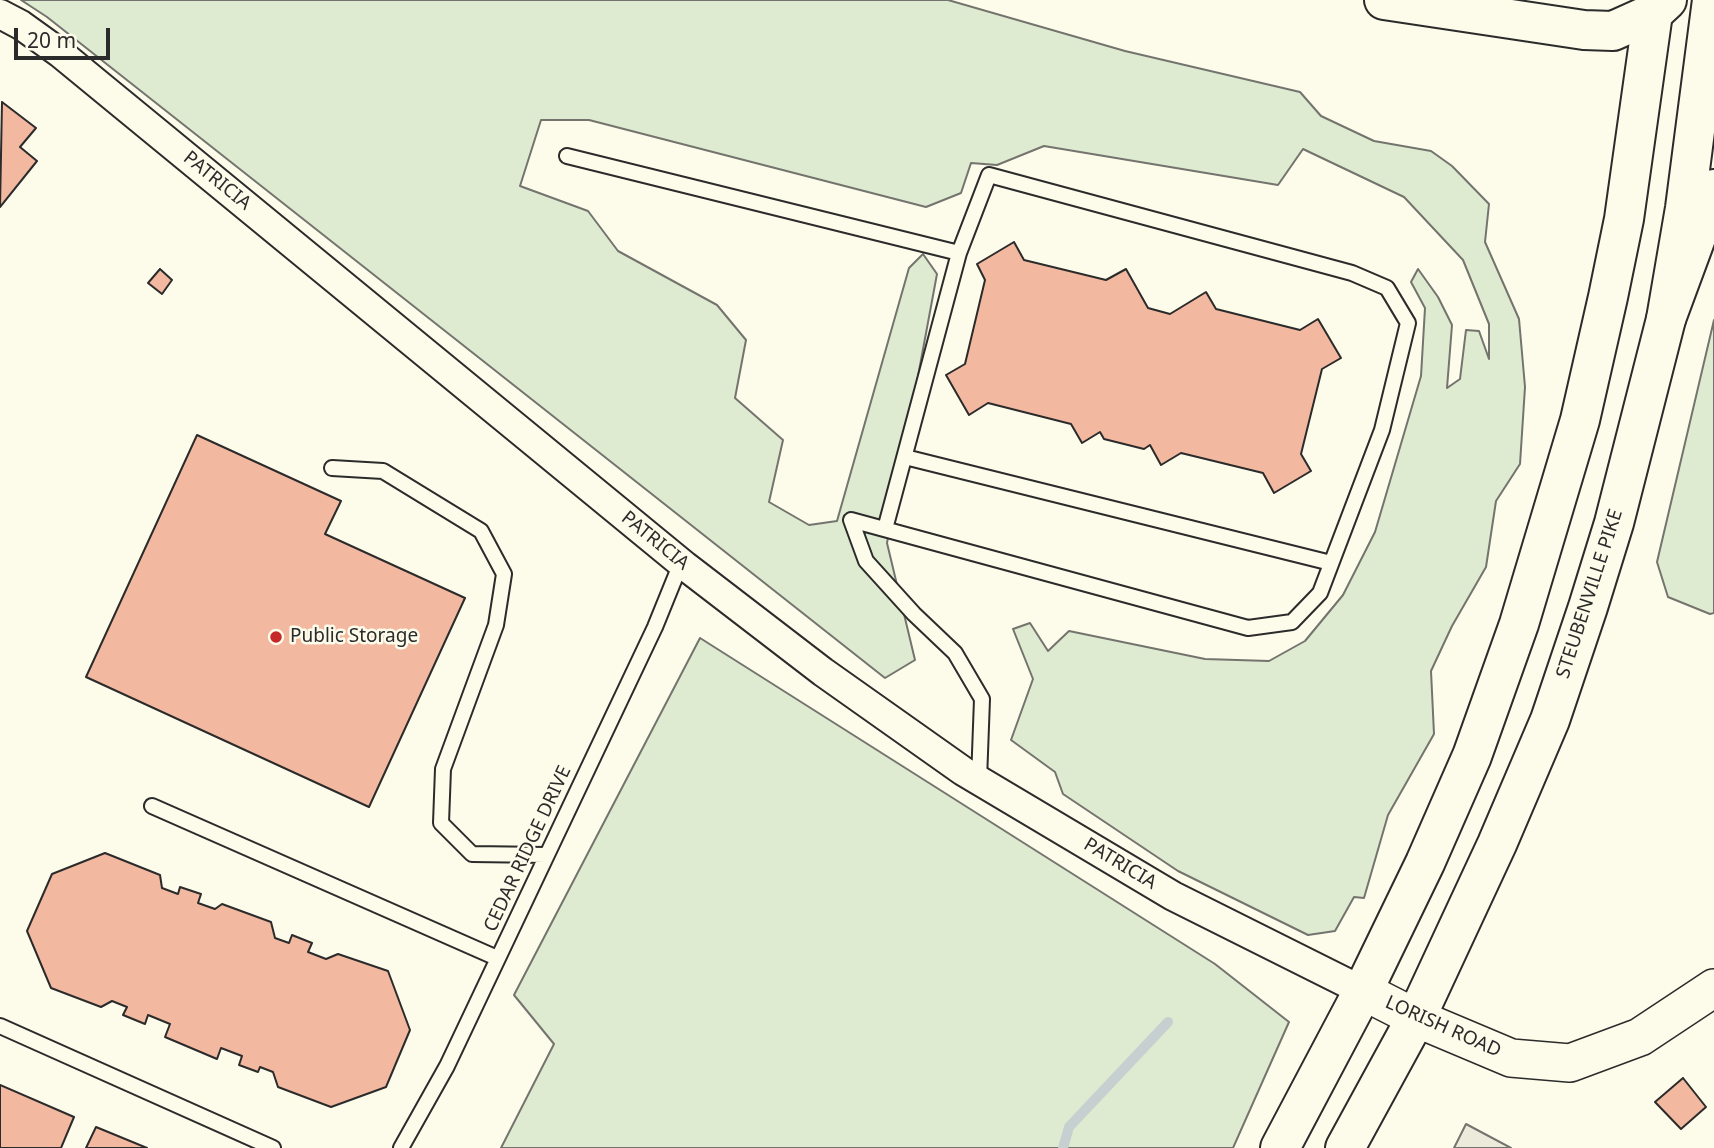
<!DOCTYPE html>
<style>
body{margin:0}
#map{position:relative;width:1714px;height:1148px;overflow:hidden;background:#fdfbea;font-family:"Noto Sans",sans-serif}
canvas{display:block}
.scale{position:absolute;left:14px;top:28px;width:96px;height:32px;box-sizing:border-box;border:4px solid #2b2b2b;border-top:0;padding-left:9px;font-size:21px;line-height:24px;white-space:nowrap;color:#2b2b2b;-webkit-text-stroke:5px #fdfbea;paint-order:stroke}
</style>
<div id="map">
<canvas width="1714" height="1148"></canvas>
<div class="scale">20 m</div>
</div>
<script>
const ctx = document.querySelector('canvas').getContext('2d');
ctx.lineJoin = 'round';
function fillPath(path, color) { ctx.fillStyle = color; ctx.fill(path, 'evenodd'); }
const poly = rows => new Path2D(rows.map(r => 'M' + r).join(''));
function strokePath(path, color, width, dash) { ctx.strokeStyle = color; ctx.lineWidth = width; ctx.lineCap = dash ? 'butt' : 'round'; ctx.setLineDash(dash || []); ctx.stroke(path); }
function drawText(font, color, halo, rows, align = 'center') {
  ctx.font = font + ' "Noto Sans",sans-serif'; ctx.lineWidth = 5; ctx.setLineDash([]); ctx.textBaseline = 'middle'; ctx.strokeStyle = halo; ctx.fillStyle = color; for (const [text, x, y, turn = 0] of rows) {
    ctx.save(); ctx.translate(x, y); ctx.rotate((+turn || 0) * Math.PI / 180); ctx.textAlign = isNaN(turn) ? turn : align; if (halo) ctx.strokeText(text, 0, 0); ctx.fillText(text, 0, 0); ctx.restore();
  }
}
const green = poly([
 [21,0,948,0,1125,51,1300,92,1321,116,1374,141,1431,151,1452,166,1489,204,1485,242,1519,319,1525,387,1520,464,1496,501,1486,567,1452,626,1431,671,1434,734,1388,815,1364,898,1354,897,1335,931,1308,935,1178,871,1063,794,1055,772,1011,740,1033,679,1013,629,1030,623,1048,651,1069,631,1205,659,1269,661,1305,641,1343,595,1375,532,1421,376,1425,308,1411,282,1418,269,1438,297,1452,325,1447,388,1460,379,1466,330,1479,331,1489,359,1489,324,1463,260,1404,197,1303,149,1278,185,1044,146,997,165,971,163,961,193,926,207,589,120,541,120,520,186,588,211,618,251,717,305,746,340,735,398,783,440,769,502,809,525,837,521,909,268,923,254,937,274,887,543,915,660,885,678,47,17,21,0],
 [1714,320,1714,613,1710,614,1668,597,1657,562,1714,320],
 [700,638,1215,964,1289,1022,1233,1148,501,1148,554,1044,514,995,700,638]
]);
fillPath(green, '#deebd1');
strokePath(green, '#74746e', 2);
const parking = poly([
 [1466,1124,1511,1148,1454,1148,1466,1124]
]);
fillPath(parking, '#eceadb');
strokePath(parking, '#74746e', 2);
strokePath(poly([
 [1063,1148,1069,1127,1168,1022]
]), '#c7d0d0', 10);
const building = poly([
 [2,102,36,128,20,147,37,161,0,207,2,102],
 [1014,242,1024,260,1106,280,1126,269,1148,308,1170,314,1206,292,1216,309,1300,330,1318,319,1341,358,1322,369,1301,454,1311,471,1274,493,1263,473,1181,453,1161,465,1150,445,1144,449,1104,439,1100,432,1082,443,1071,424,988,403,969,415,946,375,965,364,985,280,977,264,1014,242],
 [160,269,172,280,162,294,148,283,160,269],
 [197,435,341,501,325,534,465,598,369,807,86,677,197,435],
 [105,853,160,875,162,888,178,894,180,887,201,894,198,903,215,909,222,904,271,922,275,938,289,943,292,935,312,943,308,952,326,959,338,954,388,971,410,1030,386,1087,331,1107,278,1087,273,1072,260,1067,258,1072,239,1065,242,1056,221,1048,217,1059,165,1037,170,1024,148,1015,145,1024,123,1015,127,1007,112,1001,101,1007,51,988,27,931,52,874,105,853],
 [1683,1078,1706,1107,1681,1129,1655,1102,1683,1078],
 [0,1085,74,1117,61,1148,0,1148,0,1085],
 [96,1127,147,1148,86,1148,96,1127]
]);
fillPath(building, '#f2b8a0');
strokePath(building, '#2b2b2b', 2);
const service = poly([
 [567,156,959,253,989,175,1352,273,1387,288,1408,323,1382,430,1320,593,1292,622,1248,628,851,520,866,561,914,614,955,653,982,699,979,780],
 [905,457,1331,563],
 [332,468,383,471,481,531,504,574,496,625,443,769,441,823,472,854,546,855],
 [885,529,959,253],
 [152,806,497,958],
 [0,1026,273,1148],
 [401,1148,447,1066,655,627,681,563]
]);
const minor = poly([
 [0,14,21,25,60,53,685,566,823,672,963,771,1173,896,1363,991]
]);
const tertiary = poly([
 [1363,991,1416,1018,1511,1058,1570,1063,1640,1037,1714,988]
]);
const secondary = poly([
 [1280,1148,1363,991,1425,863,1472,756,1519,624,1580,420,1608,297,1624,219,1653,13],
 [1345,1148,1416,1018,1497,844,1550,720,1588,607,1614,523,1666,319,1685,208,1712,0]
]);
const motorway = poly([
 [1384,0,1584,30,1613,31,1653,13,1667,0],
 [1666,319,1714,189]
]);
strokePath(service, '#2b2b2b', 18);
strokePath(minor, '#2b2b2b', 32);
strokePath(tertiary, '#2b2b2b', 40);
strokePath(secondary, '#2b2b2b', 42);
strokePath(motorway, '#2b2b2b', 42);
strokePath(service, '#fdfbea', 14);
strokePath(minor, '#fdfbea', 28);
strokePath(tertiary, '#fdfbea', 37);
strokePath(secondary, '#fdfbea', 38);
strokePath(motorway, '#fdfbea', 38);
for (const [x, y, r, color] of [
 [276,637,7,"#c62828"]
]) { const dot = new Path2D(); dot.arc(x, y, r, 0, 2 * Math.PI); ctx.fillStyle = color; ctx.fill(dot); strokePath(dot, '#fdfbea', 2.5); }
drawText('19px', '#2b2b2b', '#fdfbea', [
 ["PATRICIA",217,181,39],
 ["PATRICIA",655,541,39],
 ["STEUBENVILLE PIKE",1590,594,-72],
 ["CEDAR RIDGE DRIVE",528,849,-65],
 ["PATRICIA",1120,864,31],
 ["LORISH ROAD",1443,1027,24]
]);
drawText('19px', '#2b2b2b', '#fdfbea', [
 ["Public Storage",290,637]
], 'left');
</script>
